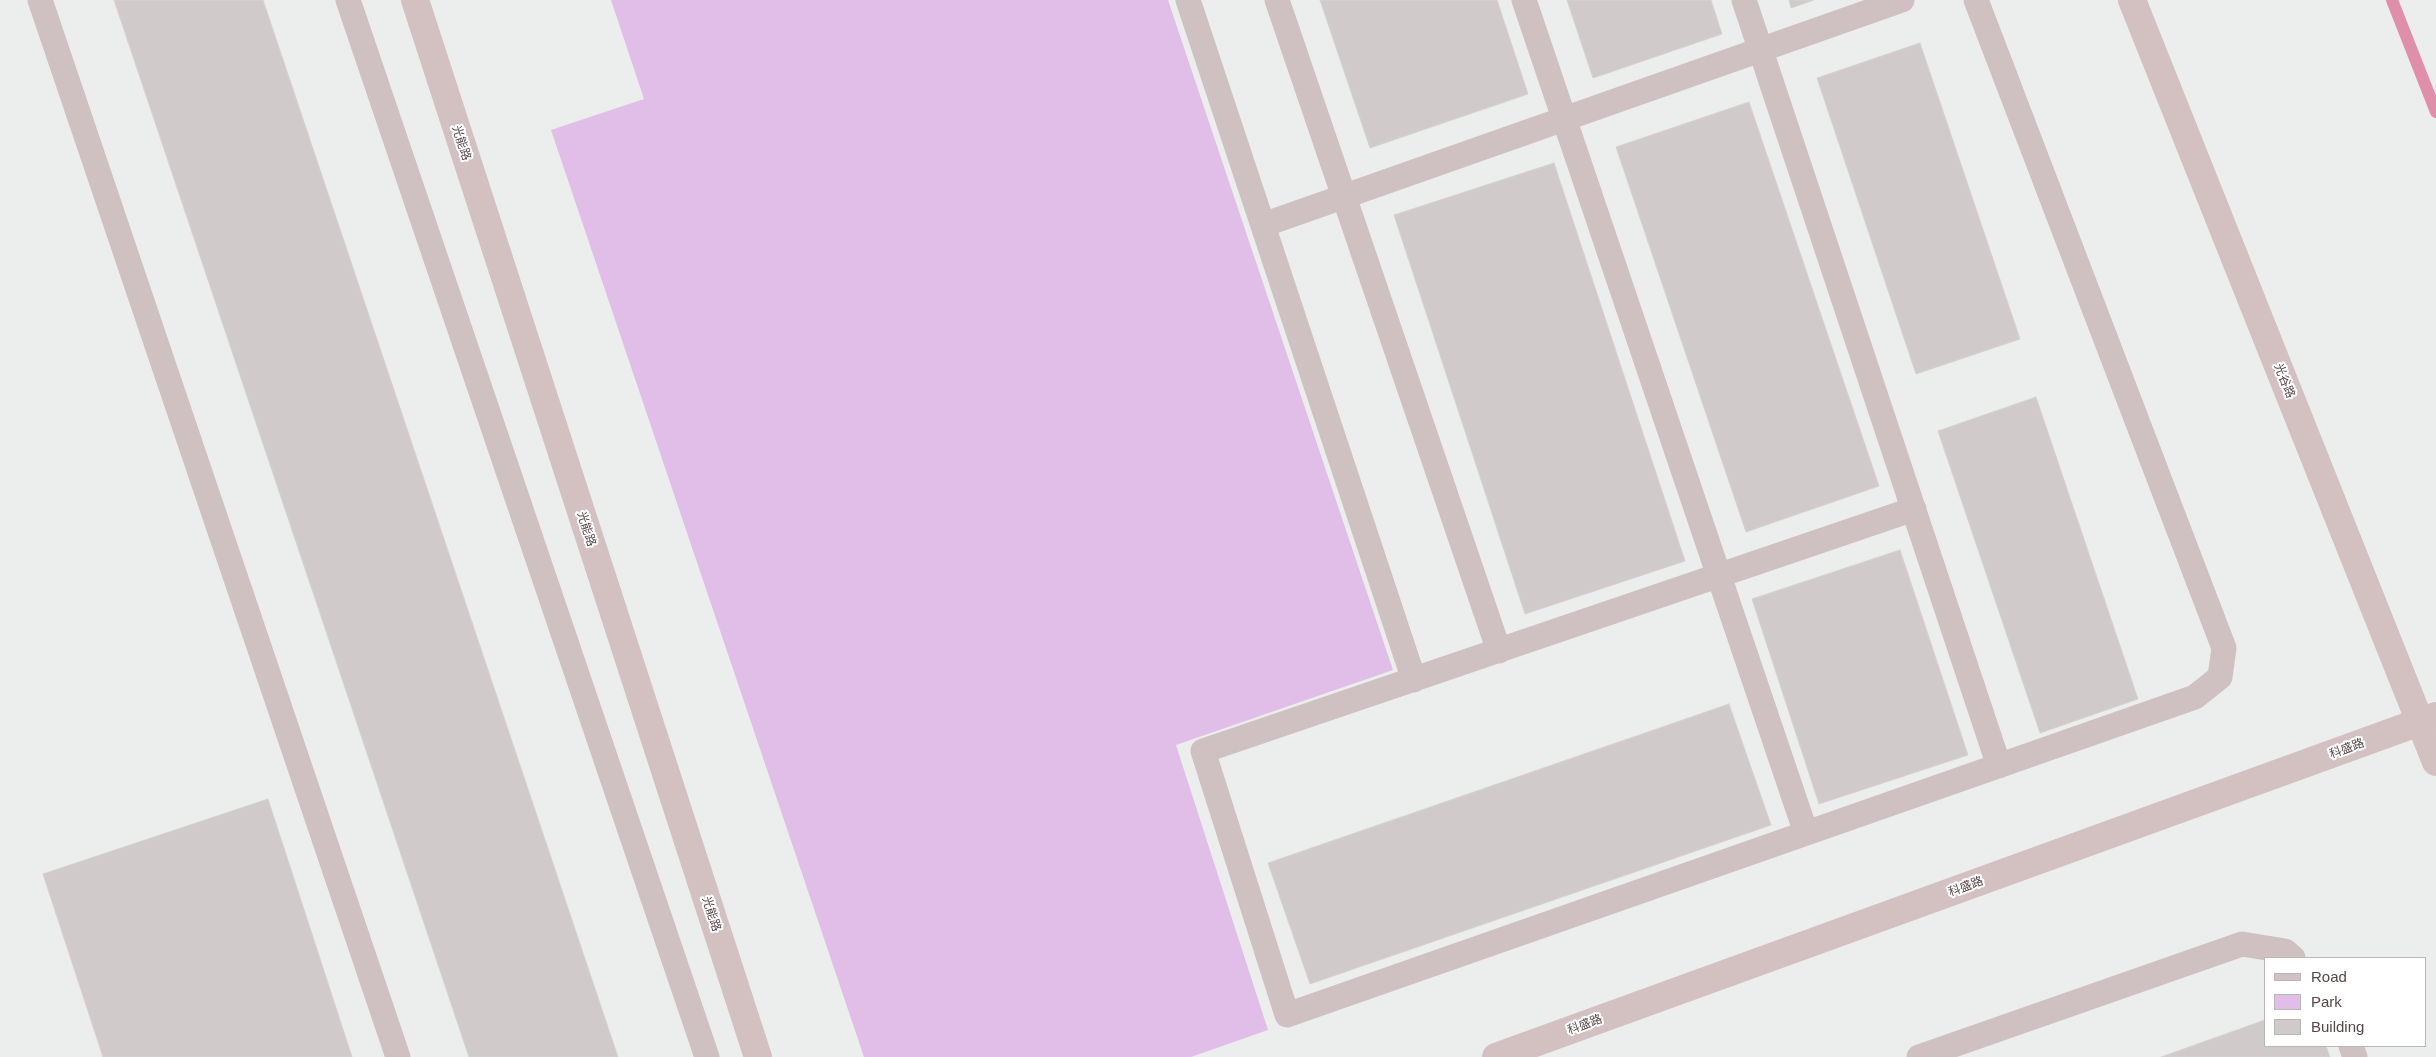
<!DOCTYPE html>
<meta charset="utf-8">
<style>
body{margin:0}
#map{position:relative;width:2436px;height:1057px;overflow:hidden;background:#eceeed;font-family:Arial,sans-serif}
canvas{display:block}
.legend{position:absolute;left:2264px;top:957px;width:162px;height:90px;box-sizing:border-box;background:#fff;border:1px solid #bcb5b5;margin:0;padding:6px 9px;list-style:none;font-size:15px;color:#574647}
.legend li{display:flex;align-items:center;gap:10px;height:25px}
.legend b{width:25px;border:1px solid #bcb5b5}
</style>
<div id="map">
<canvas width="2436" height="1057"></canvas>
<ul class="legend">
<li><b style="height:6px;background:#d3c0c1"></b>Road</li>
<li><b style="height:14px;background:#e1bee8"></b>Park</li>
<li><b style="height:14px;background:#d0caca"></b>Building</li>
</ul>
</div>
<script>
const ctx = document.querySelector('canvas').getContext('2d');
ctx.lineJoin = 'round';
function fillPath(path, color) { ctx.fillStyle = color; ctx.fill(path, 'evenodd'); }
const poly = rows => new Path2D(rows.map(r => 'M' + r).join(''));
function strokePath(path, color, width, dash) { ctx.strokeStyle = color; ctx.lineWidth = width; ctx.lineCap = dash ? 'butt' : 'round'; ctx.setLineDash(dash || []); ctx.stroke(path); }
function drawText(font, color, halo, rows, align = 'center') {
  ctx.font = font + ' Arial,"Noto Sans SC",sans-serif'; ctx.lineWidth = 4; ctx.setLineDash([]); ctx.textBaseline = 'middle'; ctx.strokeStyle = halo; ctx.fillStyle = color; for (const [text, x, y, turn = 0] of rows) {
    ctx.save(); ctx.translate(x, y); ctx.rotate((+turn || 0) * Math.PI / 180); ctx.textAlign = isNaN(turn) ? turn : align; if (halo) ctx.strokeText(text, 0, 0); ctx.fillText(text, 0, 0); ctx.restore();
  }
}
fillPath(poly([
 [611,0,1168,0,1393,670,1176,745,1268,1030,1191,1057,864,1057,551,130,644,99]
]), '#e1bee8');
strokePath(poly([
 [2392,0,2436,112]
]), '#e08fab', 12);
const building = poly([
 [114,0,263,0,618,1057,469,1057,114,0],
 [1320,0,1497,0,1528,94,1370,148,1320,0],
 [1567,0,1711,0,1722,34,1593,78,1567,0],
 [1789,0,1814,0,1791,8,1789,0],
 [1920,43,2020,339,1916,374,1817,78,1920,43],
 [1749,102,1879,486,1746,532,1616,147,1749,102],
 [1554,163,1685,561,1525,614,1394,215,1554,163],
 [2036,397,2138,699,2040,733,1938,431,2036,397],
 [1900,550,1968,755,1819,804,1752,599,1900,550],
 [1729,704,1771,825,1310,984,1268,863,1729,704],
 [268,799,352,1057,103,1057,43,874,268,799],
 [2265,1020,2265,1046,2326,1046,2330,1057,2161,1057,2265,1020]
]);
fillPath(building, '#d0caca');
strokePath(building, '#d7d1d0', 1);
strokePath(poly([
 [40,0,398,1057],
 [348,0,707,1057],
 [1188,0,1414,680],
 [1277,0,1499,651],
 [1524,0,1806,833],
 [1744,0,1999,766],
 [1263,225,1902,0],
 [1914,509,1203,751,1287,1015,2195,697,2220,677,2224,648,1976,0],
 [2351,1046,2355,1057],
 [1919,1057,2242,944,2285,951,2293,958]
]), '#cfc0c1', 25);
strokePath(poly([
 [415,0,758,1057],
 [2132,0,2436,762],
 [1496,1057,2436,716]
]), '#d3c0c1', 28);
drawText('12px', '#574647', '#fff', [
 ["光能路",461,143,72],
 ["光谷路",2284,381,68],
 ["光能路",586,529,72],
 ["科盛路",2347,749,-20],
 ["科盛路",1966,887,-20],
 ["光能路",711,914,72],
 ["科盛路",1585,1025,-20]
]);
</script>
